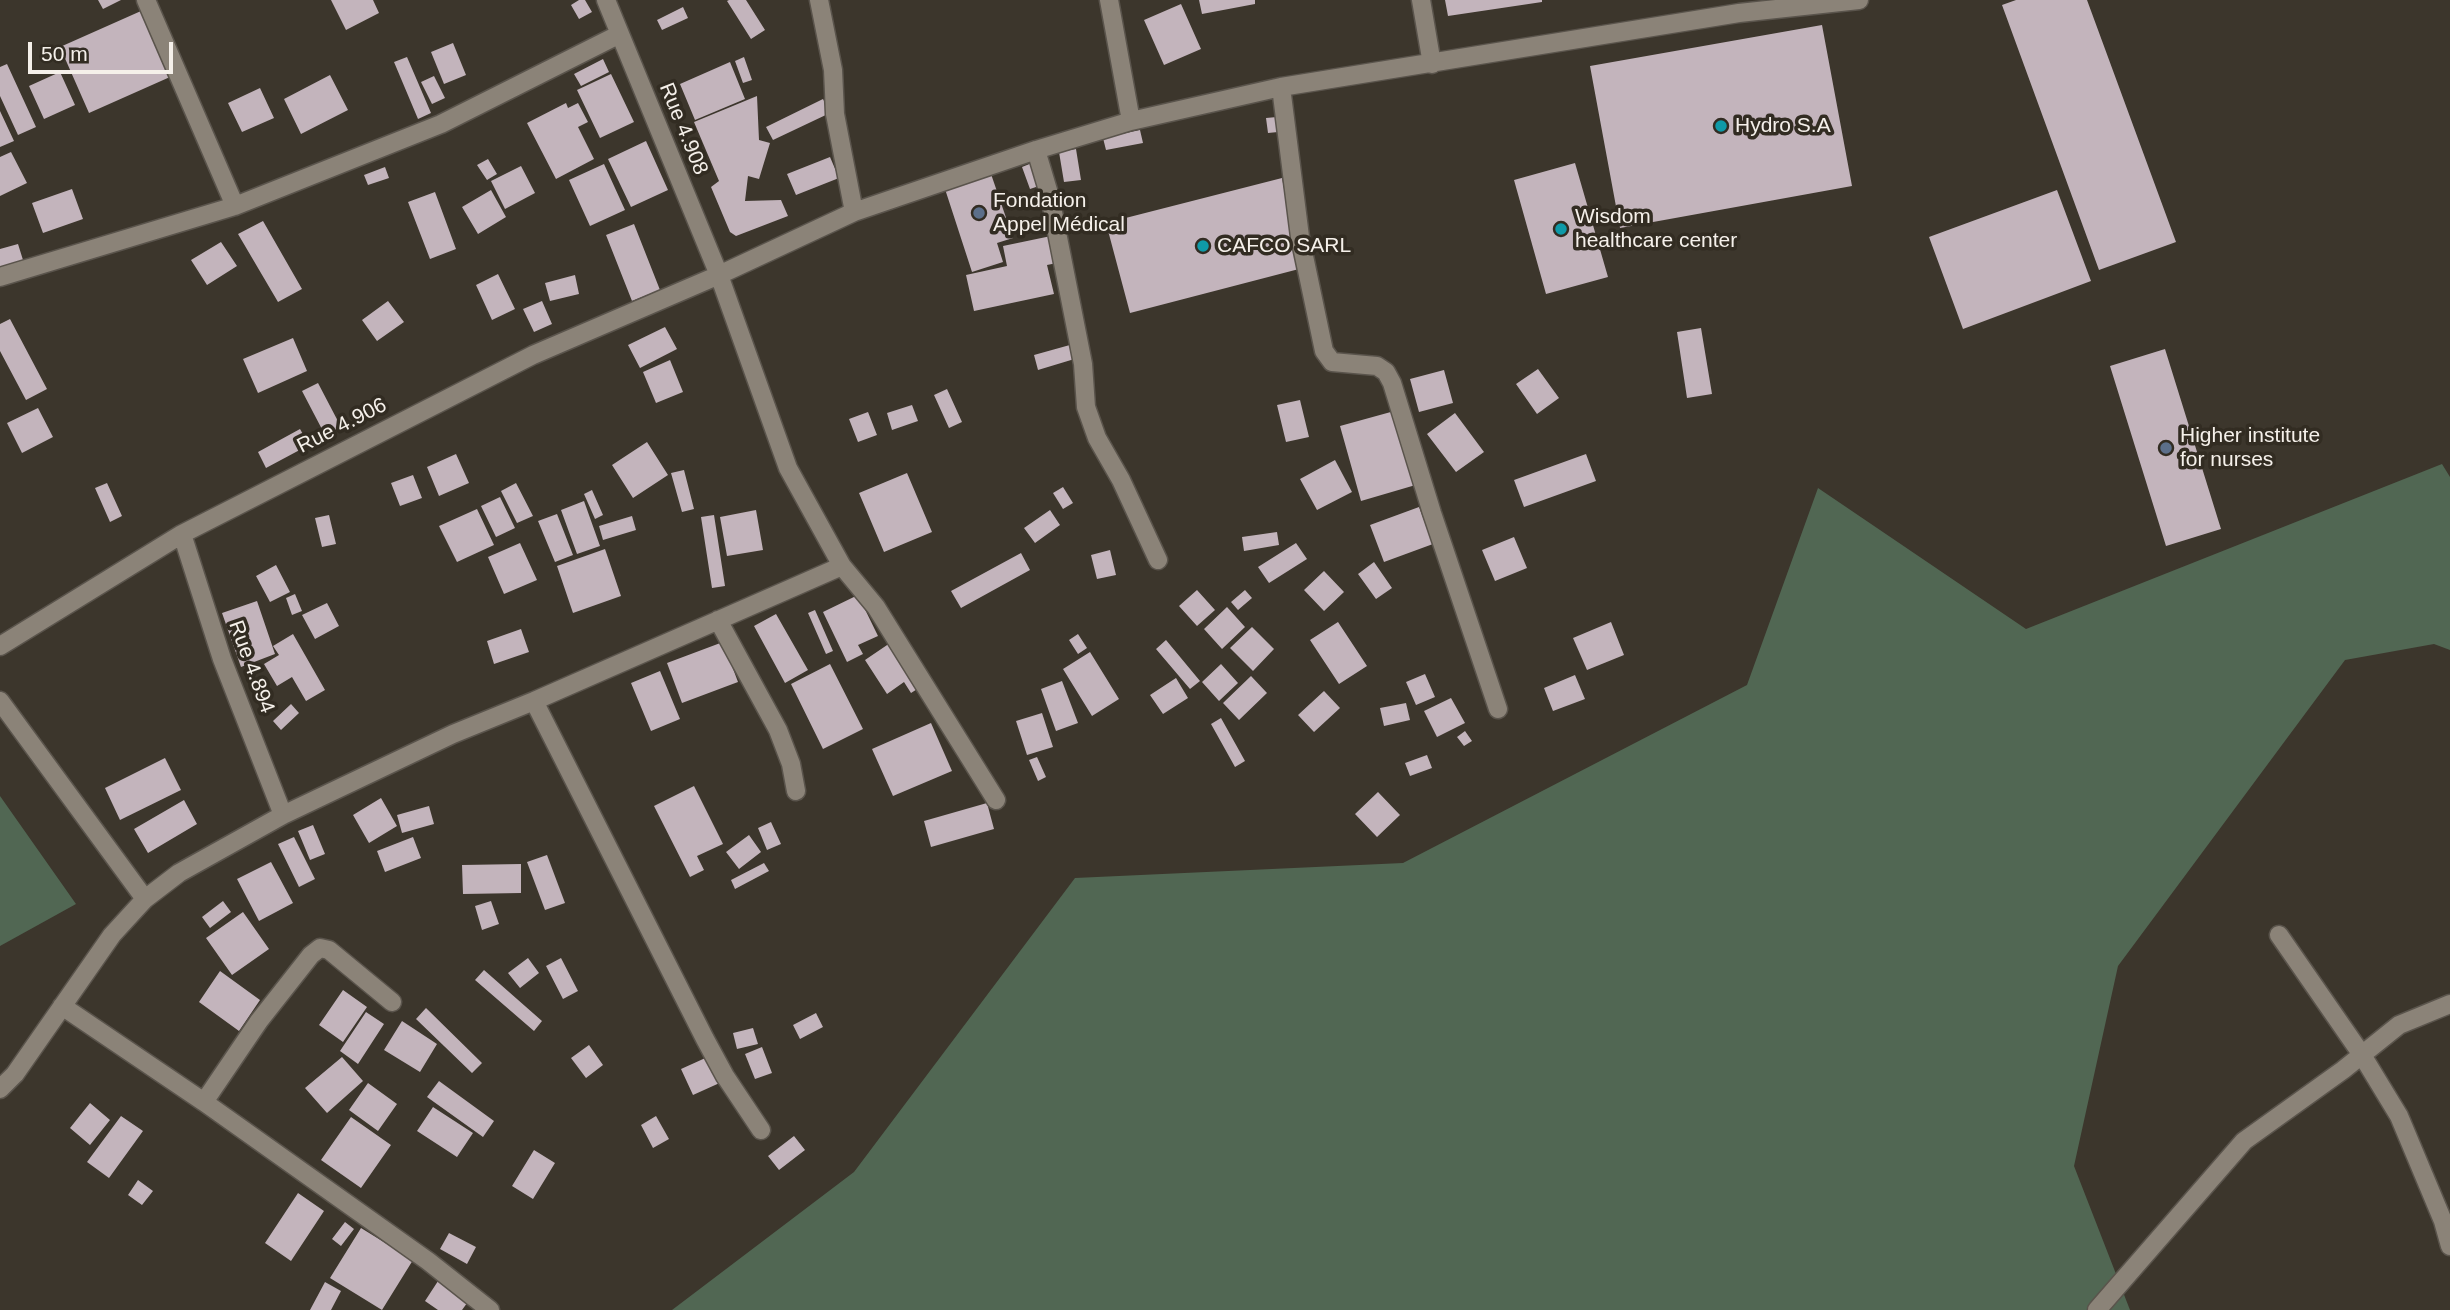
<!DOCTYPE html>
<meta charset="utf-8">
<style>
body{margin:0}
#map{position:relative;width:2450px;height:1310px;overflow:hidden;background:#3c362c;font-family:Helvetica,sans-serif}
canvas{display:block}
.scale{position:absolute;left:28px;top:42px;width:145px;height:32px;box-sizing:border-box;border:4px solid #f5f0ea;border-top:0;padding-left:9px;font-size:21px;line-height:24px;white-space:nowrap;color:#f5f0ea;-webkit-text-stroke:5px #322c22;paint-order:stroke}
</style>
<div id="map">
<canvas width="2450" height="1310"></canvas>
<div class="scale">50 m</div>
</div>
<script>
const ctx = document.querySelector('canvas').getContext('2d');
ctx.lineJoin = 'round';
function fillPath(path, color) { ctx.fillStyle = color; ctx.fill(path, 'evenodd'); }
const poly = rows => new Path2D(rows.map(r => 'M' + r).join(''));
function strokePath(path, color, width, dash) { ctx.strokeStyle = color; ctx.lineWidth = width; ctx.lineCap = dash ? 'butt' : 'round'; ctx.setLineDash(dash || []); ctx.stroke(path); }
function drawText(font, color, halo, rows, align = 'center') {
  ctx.font = font + ' Helvetica,sans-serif'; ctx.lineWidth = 7; ctx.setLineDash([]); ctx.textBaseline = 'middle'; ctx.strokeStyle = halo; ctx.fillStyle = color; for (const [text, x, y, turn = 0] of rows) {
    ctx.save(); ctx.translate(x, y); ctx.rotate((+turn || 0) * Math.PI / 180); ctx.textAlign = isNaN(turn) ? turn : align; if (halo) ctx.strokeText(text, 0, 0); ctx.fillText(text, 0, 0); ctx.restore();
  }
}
fillPath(poly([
 [2442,464,2450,477,2450,650,2434,644,2345,660,2118,966,2074,1166,2130,1310,672,1310,854,1172,1075,878,1403,863,1747,685,1818,488,2026,629],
 [0,796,76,904,0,946]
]), '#516753');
fillPath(poly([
 [98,0,121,0,103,9],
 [331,0,373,0,379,13,346,30],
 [579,0,585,0,592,12,579,19,571,5],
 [729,0,746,0,765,30,751,39,727,1],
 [1199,0,1255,0,1255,4,1202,14],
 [1445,0,1542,0,1542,2,1448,16],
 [2016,0,2087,0,2176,242,2099,270,2002,5],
 [1181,4,1201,49,1164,65,1144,20],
 [683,7,688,18,662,30,657,20],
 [141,11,170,77,89,113,60,47],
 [1822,25,1852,186,1620,228,1590,66],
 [453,43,466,75,444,84,431,52],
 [407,57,431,113,418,119,394,62],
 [744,57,752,80,743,83,735,61],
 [603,59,609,72,581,86,574,74],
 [730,62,745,99,695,120,680,84],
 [7,64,36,127,18,135,0,96,0,67],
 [60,72,75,105,44,119,29,86],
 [611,74,634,122,600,138,577,90],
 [330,75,348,110,301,134,284,99],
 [434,76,445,98,432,104,421,82],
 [260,88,274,118,242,132,228,103],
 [757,96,759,140,770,143,759,179,748,176,745,201,781,200,788,216,736,236,730,232,711,187,719,181,694,122],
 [823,99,830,113,773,140,766,127],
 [566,103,568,108,578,103,588,122,578,127,594,159,556,179,527,123],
 [0,111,14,141,0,147],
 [1277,117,1278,132,1268,133,1266,118],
 [1140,130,1143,143,1106,150,1103,138],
 [646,141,668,190,631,207,608,159],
 [1076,149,1081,180,1064,182,1059,152],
 [11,152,27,183,0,196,0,157],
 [830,157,839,178,796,195,787,174],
 [488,159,497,174,487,180,477,165],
 [1037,161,1045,184,1030,189,1022,167],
 [1575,163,1608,277,1546,294,1514,180],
 [604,164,625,210,590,226,569,180],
 [521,166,535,193,505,209,491,181],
 [385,167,389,178,368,185,364,175],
 [991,174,1013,238,997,243,1003,262,972,272,945,189],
 [1282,178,1299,269,1130,313,1106,223],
 [72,189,83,219,43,233,32,203],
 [491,190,506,217,478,234,462,207],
 [2057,190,2091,281,1963,329,1929,237],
 [435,192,456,249,430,259,408,202],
 [263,221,302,289,278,302,238,234],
 [634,224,660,290,632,301,606,235],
 [1051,236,1057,263,1047,265,1054,294,974,311,966,275,1007,266,1003,246],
 [221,242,237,266,207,285,191,260],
 [18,244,23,260,0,267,0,249],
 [498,274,515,309,492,320,476,285],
 [575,275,579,294,550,301,545,283],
 [388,301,404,322,377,341,362,320],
 [542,301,552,324,534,332,523,309],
 [10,319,47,389,26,400,0,351,0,324],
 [665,327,677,349,640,368,628,345],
 [1701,328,1712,394,1687,398,1677,332],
 [293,338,307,371,258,393,243,359],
 [1077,343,1081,357,1038,370,1034,355],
 [2165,349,2221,529,2166,546,2110,366],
 [670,360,683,392,656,403,643,372],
 [1538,369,1559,398,1537,414,1516,384],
 [1444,370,1453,403,1419,412,1410,379],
 [318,383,341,427,325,435,302,391],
 [947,389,962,422,949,428,934,395],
 [1300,400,1309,437,1286,442,1277,405],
 [912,405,918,421,892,430,887,413],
 [38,408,53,437,22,453,7,423],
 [1398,410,1419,484,1361,501,1340,426],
 [868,412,877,435,858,442,849,419],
 [1455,413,1484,452,1456,472,1427,434],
 [300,429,309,445,266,468,258,452],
 [647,442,668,475,633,498,612,465],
 [456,454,469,483,439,496,427,467],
 [1586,454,1596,481,1524,507,1514,480],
 [1335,460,1352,492,1317,510,1300,479],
 [684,470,694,509,682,512,671,473],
 [907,473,932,532,884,552,859,493],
 [413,475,422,498,400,506,391,483],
 [107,483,122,516,110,522,95,488],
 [516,483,533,516,517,523,501,491],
 [1063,487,1073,503,1063,509,1053,493],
 [592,490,603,515,595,519,584,494],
 [500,497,515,528,496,537,481,506],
 [584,501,600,546,577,554,561,510],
 [1419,507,1433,544,1384,562,1370,525],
 [477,509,494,545,457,562,439,526],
 [756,510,763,550,727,556,720,517],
 [1050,510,1060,525,1035,543,1024,528],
 [557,514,573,555,555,562,538,521],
 [329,515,336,544,322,547,315,518],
 [714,515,725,586,712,588,701,517],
 [632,516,636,530,603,540,599,526],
 [1277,532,1279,545,1244,551,1242,537],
 [1514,537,1527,568,1495,581,1482,550],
 [520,543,537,580,504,594,488,557],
 [1296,543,1307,559,1269,583,1258,567],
 [605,549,621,596,573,613,557,566],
 [1110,550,1116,575,1097,579,1091,555],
 [1021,553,1030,570,961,608,951,591],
 [1374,562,1392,588,1376,599,1358,574],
 [276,565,290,592,270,602,256,576],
 [1324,571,1344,592,1324,611,1304,590],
 [1197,590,1215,610,1197,626,1179,606],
 [1245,590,1252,598,1238,610,1231,602],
 [295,594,302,611,292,615,286,598],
 [858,595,878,636,858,645,863,654,847,662,823,612],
 [257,601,275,654,241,667,222,613],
 [327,603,339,626,315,639,302,615],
 [1227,607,1245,627,1222,649,1204,629],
 [815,610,833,651,826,654,808,613],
 [776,614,808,670,785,683,754,626],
 [1338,622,1367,666,1339,684,1310,640],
 [1611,622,1624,655,1587,670,1573,638],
 [1252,627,1274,649,1253,671,1230,648],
 [521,629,529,652,494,664,487,641],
 [293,634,325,690,306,701,292,677,277,686,264,664,279,655,273,646],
 [1078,634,1087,648,1078,654,1069,640],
 [1166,640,1200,681,1190,689,1156,649],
 [893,641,922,686,911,693,904,682,887,694,865,660],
 [723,642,738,682,682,703,667,663],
 [1090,652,1119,699,1092,716,1063,669],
 [830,664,863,729,823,749,791,684],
 [1221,664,1238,683,1219,701,1202,682],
 [660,671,680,719,651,731,631,683],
 [1425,674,1435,697,1416,705,1406,682],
 [1575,675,1585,699,1553,711,1544,688],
 [1251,676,1267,693,1239,720,1223,703],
 [1176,678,1188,698,1163,714,1150,695],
 [1062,681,1078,723,1056,731,1041,689],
 [1324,691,1340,708,1314,732,1298,715],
 [1451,698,1465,723,1437,737,1424,711],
 [1406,703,1410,720,1384,726,1380,708],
 [291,704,299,713,281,730,273,721],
 [1042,713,1053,747,1027,755,1016,721],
 [1221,718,1245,761,1235,767,1211,724],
 [931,723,952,771,893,796,872,749],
 [1465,731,1472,741,1464,746,1457,737],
 [1427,755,1432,768,1410,776,1405,763],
 [1037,757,1046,777,1038,781,1029,760],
 [165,758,181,790,120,820,105,788],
 [694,786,723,844,697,856,704,870,690,877,654,806],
 [1378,792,1400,815,1377,837,1355,814],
 [381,798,397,826,369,843,353,815],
 [184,800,197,824,148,853,134,829],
 [987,803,994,829,931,847,924,821],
 [429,806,434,824,402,833,397,815],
 [771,822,781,844,767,850,758,828],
 [313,825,325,854,310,860,298,831],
 [749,835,761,852,739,869,726,852],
 [294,837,315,879,299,887,278,844],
 [413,837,421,858,385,872,377,851],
 [547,855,565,903,545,910,527,862],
 [271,862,293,903,259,921,237,879],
 [764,863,769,871,735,889,731,880],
 [521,864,521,893,463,894,462,865],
 [223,901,231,912,210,928,202,917],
 [491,901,499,924,482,930,475,906],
 [243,912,269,949,232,975,206,938],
 [528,958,539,973,520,988,508,973],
 [561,958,578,991,563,999,546,966],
 [484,970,542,1021,534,1031,475,980],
 [220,971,260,1000,239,1031,199,1002],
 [343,990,367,1007,343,1042,319,1025],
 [426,1008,482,1063,472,1073,416,1019],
 [366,1012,384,1024,358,1064,340,1051],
 [816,1013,823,1027,800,1039,793,1025],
 [402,1021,437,1044,420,1072,384,1050],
 [753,1028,758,1044,737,1049,733,1033],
 [589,1045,603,1065,586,1078,571,1058],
 [762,1047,772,1073,755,1079,745,1054],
 [712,1055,724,1081,693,1095,681,1069],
 [342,1057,363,1081,327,1113,305,1088],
 [439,1081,494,1121,483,1137,427,1097],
 [368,1083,397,1104,378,1131,349,1110],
 [90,1103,110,1120,90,1145,70,1128],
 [433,1107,473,1133,457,1157,417,1131],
 [121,1116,143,1131,109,1178,87,1162],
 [656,1116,669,1139,653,1148,641,1125],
 [351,1117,391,1145,361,1188,321,1160],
 [794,1136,805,1150,779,1170,768,1156],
 [534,1150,555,1163,533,1199,512,1186],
 [138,1180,153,1191,142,1205,128,1195],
 [298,1193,324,1211,291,1261,265,1243],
 [345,1222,354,1229,341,1246,332,1239],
 [361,1228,413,1260,382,1310,330,1278],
 [449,1233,476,1247,467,1264,440,1249],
 [440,1278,470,1299,462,1310,438,1310,425,1301],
 [325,1282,341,1291,331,1310,310,1310]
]), '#c3b4bc');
const minor = poly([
 [146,0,235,206],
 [606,0,719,275,788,468,842,566,876,607,996,800],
 [819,0,833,70,835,114,854,212],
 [1109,0,1131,121],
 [1421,0,1432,64],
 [1281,87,1300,237,1324,351,1332,362,1377,366,1386,372,1392,383,1432,513,1498,709],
 [1036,150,1050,197,1083,364,1086,407,1097,438,1121,480,1158,560],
 [0,277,235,206,441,124,620,34],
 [182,534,222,659,283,815],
 [718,620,778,730,791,764,796,791],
 [0,646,182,534,533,355,719,275,854,212,1036,150,1131,121,1281,87,1739,13,1859,0],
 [0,701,145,899],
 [534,701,705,1039,725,1076,761,1130],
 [2279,935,2362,1055,2399,1116,2443,1221,2450,1246],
 [62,1006,204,1102,428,1261,490,1310],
 [0,1089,15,1074,112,935,145,899,179,873,283,815,453,734,534,701,842,566],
 [204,1102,259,1021,311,955,320,948,329,950,392,1002],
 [2097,1310,2244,1141,2343,1070,2399,1025,2450,1004]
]);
strokePath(minor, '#5a544c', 21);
strokePath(minor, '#8b8378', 18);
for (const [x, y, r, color] of [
 [1721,126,7,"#0f9aa8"],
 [979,213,7,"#5c6f8a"],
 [1561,229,7,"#0f9aa8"],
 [1203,246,7,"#0f9aa8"],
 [2166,448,7,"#5c6f8a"]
]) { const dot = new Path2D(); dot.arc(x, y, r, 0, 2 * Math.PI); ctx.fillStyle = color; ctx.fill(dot); strokePath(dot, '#322c22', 2.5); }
drawText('21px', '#f5f0ea', '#322c22', [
 ["Hydro S.A",1735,126],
 ["Fondation",993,201],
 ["Appel Médical",993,225],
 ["Wisdom",1575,217],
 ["healthcare center",1575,241],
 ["CAFCO SARL",1217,246],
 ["Higher institute",2180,436],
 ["for nurses",2180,460]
], 'left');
drawText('21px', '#f5f0ea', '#322c22', [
 ["Rue 4.908",683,129,68],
 ["Rue 4.906",342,426,-27],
 ["Rue 4.894",251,667,70]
]);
</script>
